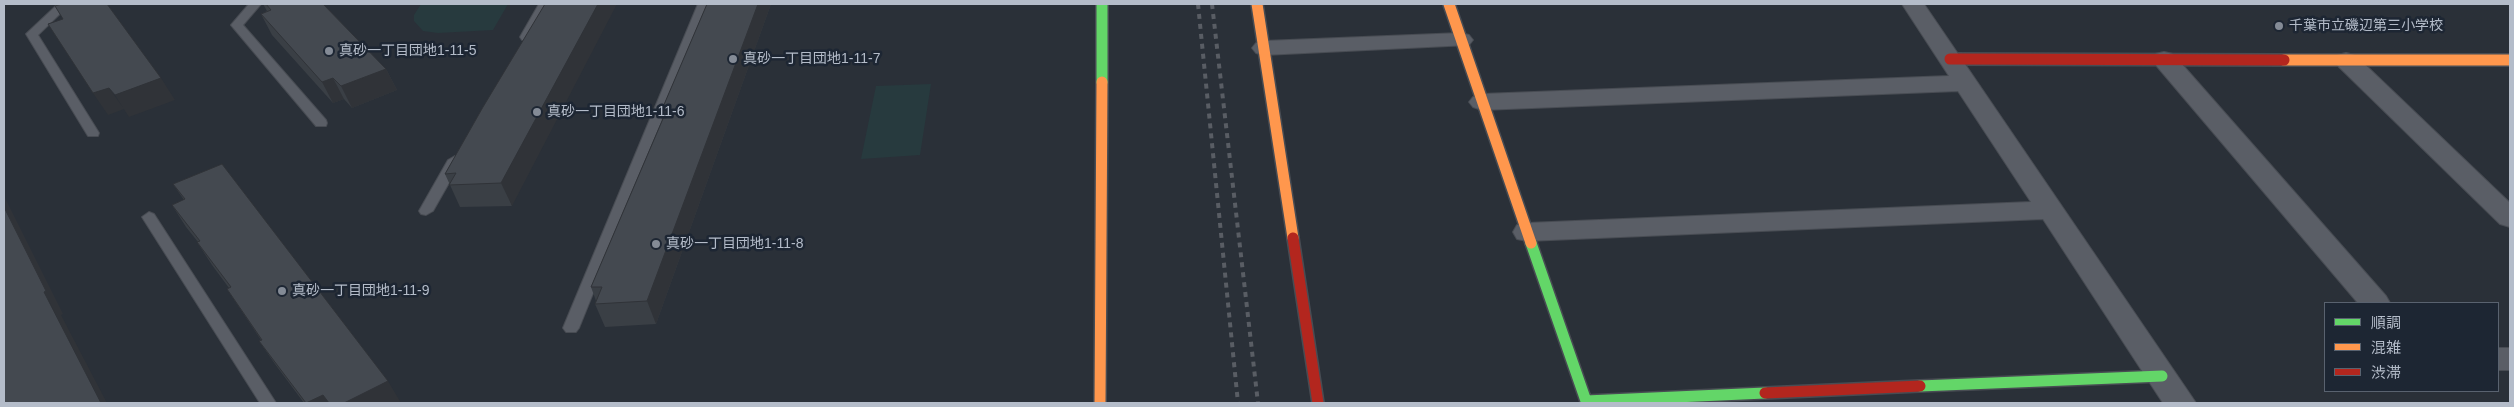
<!DOCTYPE html>
<meta charset="utf-8">
<style>
body{margin:0}
#map{position:relative;width:2514px;height:407px;overflow:hidden;background:#2a3038;font-family:Helvetica,"Noto Sans JP",sans-serif}
canvas{display:block}
.frame{position:absolute;inset:0;border:5px solid #b4bcc9;pointer-events:none}
.legend{position:absolute;left:2324px;top:302px;width:175px;height:90px;box-sizing:border-box;background:#1d2633;border:1px solid #59626f;margin:0;padding:6px 9px;list-style:none;font-size:15px;color:#b4bcc9}
.legend li{display:flex;align-items:center;gap:10px;height:25px}
.legend b{width:25px;border:1px solid #59626f}
</style>
<div id="map">
<canvas width="2514" height="407"></canvas>
<div class="frame"></div>
<ul class="legend">
<li><b style="height:6px;background:#63d668"></b>順調</li>
<li><b style="height:6px;background:#ff974d"></b>混雑</li>
<li><b style="height:6px;background:#b3261e"></b>渋滞</li>
</ul>
</div>
<script>
const ctx = document.querySelector('canvas').getContext('2d');
ctx.lineJoin = 'round';
function fillPath(path, color) { ctx.fillStyle = color; ctx.fill(path, 'evenodd'); }
const poly = rows => new Path2D(rows.map(r => 'M' + r).join(''));
function strokePath(path, color, width, dash) { ctx.strokeStyle = color; ctx.lineWidth = width; ctx.lineCap = dash ? 'butt' : 'round'; ctx.setLineDash(dash || []); ctx.stroke(path); }
function drawText(font, color, halo, rows, align = 'center') {
  ctx.font = font + ' Helvetica,"Noto Sans JP",sans-serif'; ctx.lineWidth = 5; ctx.setLineDash([]); ctx.textBaseline = 'middle'; ctx.strokeStyle = halo; ctx.fillStyle = color; for (const [text, x, y, turn = 0] of rows) {
    ctx.save(); ctx.translate(x, y); ctx.rotate((+turn || 0) * Math.PI / 180); ctx.textAlign = isNaN(turn) ? turn : align; if (halo) ctx.strokeText(text, 0, 0); ctx.fillText(text, 0, 0); ctx.restore();
  }
}
fillPath(poly([
 [421,4,508,4,493,30,438,33,423,31,414,21,414,15],
 [931,84,920,155,861,159,876,86]
]), '#273a3e');
const lane = poly([
 [58,4,70,4,38,35,99,133,98,136,88,136,26,34,58,4],
 [249,4,261,4,243,25,326,120,327,123,326,126,316,126,231,25,249,4],
 [539,4,551,4,530,40,522,40,520,37,539,4],
 [698,4,710,4,579,328,576,332,566,332,563,328,698,4],
 [455,156,462,160,433,211,426,215,421,214,419,211,448,160,455,156],
 [149,212,154,214,276,403,260,403,142,217,149,212]
]);
const street = poly([
 [1902,4,1924,4,2196,403,2163,403,2043,219,1527,241,1517,239,1513,232,1517,225,1527,223,2031,202,1958,91,1482,110,1473,107,1469,102,1473,97,1482,94,1949,76,1902,4],
 [1461,33,1469,35,1473,40,1469,45,1264,55,1256,53,1252,48,1256,43,1264,41,1461,33],
 [2164,52,2173,54,2386,296,2390,303,2358,303,2155,64,2152,59,2155,54,2164,52],
 [2346,53,2355,55,2510,203,2510,227,2500,224,2337,65,2334,60,2337,55,2346,53],
 [2498,348,2510,348,2510,370,2498,370,2498,348]
]);
const fast = poly([
 [1102,4,1102,82],
 [1531,243,1586,401,1765,393],
 [1920,386,2162,376]
]);
const slow = poly([
 [1257,4,1293,238],
 [1449,4,1531,243],
 [2284,60,2510,60],
 [1100,403,1102,82]
]);
const jam = poly([
 [1950,59,2284,60],
 [1293,238,1318,403],
 [1765,393,1920,386]
]);
strokePath(lane, '#484c53', 2);
strokePath(street, '#484c53', 2);
strokePath(fast, '#484c53', 14);
strokePath(slow, '#484c53', 14);
strokePath(jam, '#484c53', 14);
fillPath(lane, '#5a5e66');
fillPath(street, '#5a5e66');
strokePath(fast, '#63d668', 11);
strokePath(slow, '#ff974d', 11);
strokePath(jam, '#b3261e', 11);
strokePath(poly([
 [1198,4,1238,403],
 [1212,4,1258,403]
]), '#595d64', 4, [5, 5]);
fillPath(poly([
 [263,4,323,4,386,69,397,90,352,108,344,99,333,103,272,35,261,14,267,11],
 [707,4,771,4,656,324,605,327,595,304,596,301,591,287,662,120,660,114],
 [483,107,512,206,460,207,445,174],
 [173,184,401,403,304,403,275,364,259,341,261,340,227,289,229,288,212,265,197,242,198,242,186,227,172,205,184,200]
]), '#3a3f45');
fillPath(poly([
 [598,4,617,4,512,206,501,183],
 [758,4,771,4,656,324,647,301],
 [386,69,397,90,352,108,341,86],
 [161,78,175,100,129,117,115,95],
 [333,78,344,99,333,103,322,82],
 [109,88,124,109,108,115,93,93],
 [4,196,63,314,61,315,107,403,101,403,44,292,4,207],
 [388,381,401,403,344,403],
 [323,395,329,403,306,403]
]), '#303338');
const building = poly([
 [62,4,107,4,161,78,115,95,109,88,93,93,48,24,63,19,55,6,62,4],
 [266,4,323,4,386,69,341,86,333,78,322,82,261,14,271,10,266,4],
 [545,4,598,4,501,183,449,185,456,173,445,174,483,107,545,4],
 [707,4,758,4,647,301,595,304,602,287,591,287,665,114,660,114,707,4],
 [222,164,388,381,344,403,329,403,323,395,306,403,259,341,262,340,227,289,231,287,197,242,200,241,172,205,185,199,173,184,222,164],
 [4,207,46,291,44,292,101,403,4,403,4,207]
]);
fillPath(building, '#444950');
strokePath(building, '#303338', 1);
for (const [x, y, r, color] of [
 [2279,26,5,"#848b96"],
 [329,51,5,"#848b96"],
 [733,59,5,"#848b96"],
 [537,112,5,"#848b96"],
 [656,244,5,"#848b96"],
 [282,291,5,"#848b96"]
]) { const dot = new Path2D(); dot.arc(x, y, r, 0, 2 * Math.PI); ctx.fillStyle = color; ctx.fill(dot); strokePath(dot, '#1d2633', 2); }
drawText('14px', '#b4bcc9', '#1d2633', [
 ["千葉市立磯辺第三小学校",2289,26],
 ["真砂一丁目団地1-11-5",339,51],
 ["真砂一丁目団地1-11-7",743,59],
 ["真砂一丁目団地1-11-6",547,112],
 ["真砂一丁目団地1-11-8",666,244],
 ["真砂一丁目団地1-11-9",292,291]
], 'left');
</script>
